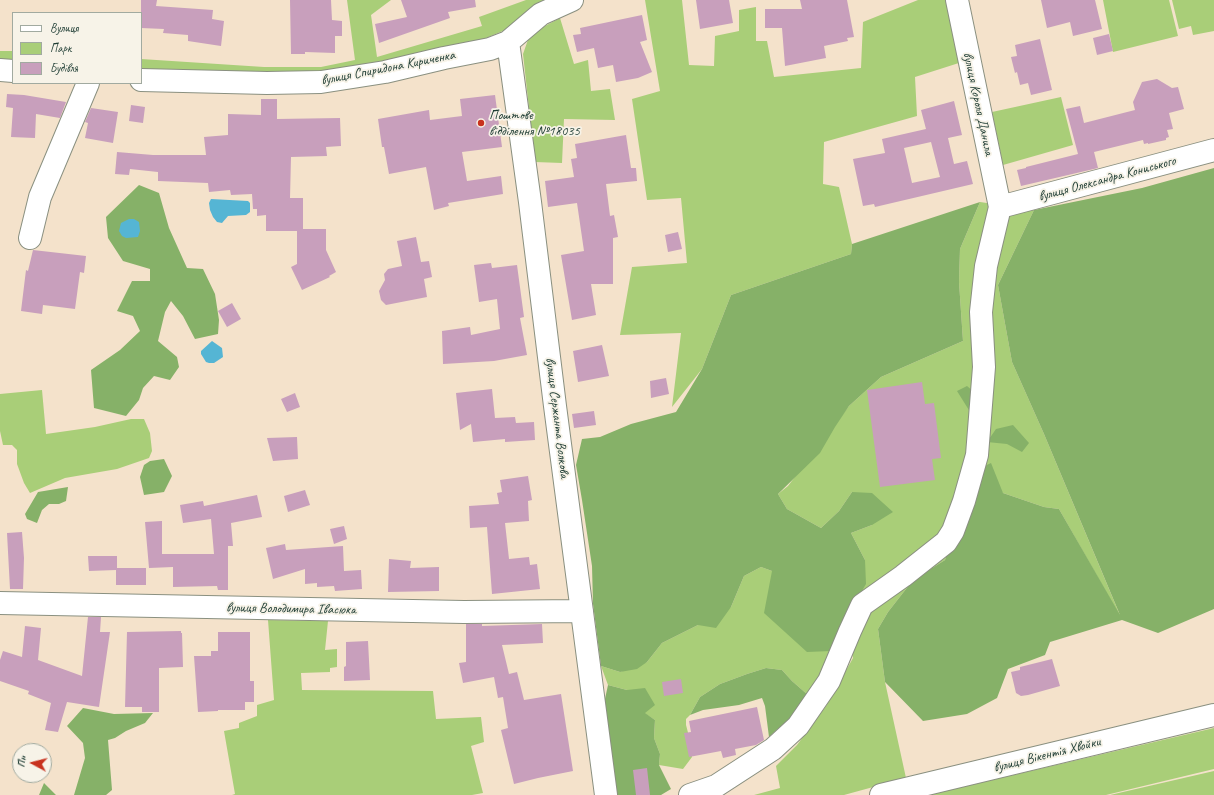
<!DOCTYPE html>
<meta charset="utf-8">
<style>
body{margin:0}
#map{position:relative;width:1214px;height:795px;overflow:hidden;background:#f4e2cb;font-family:Caveat,sans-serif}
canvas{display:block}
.legend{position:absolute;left:12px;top:12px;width:130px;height:72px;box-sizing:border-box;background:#f7f3e8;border:1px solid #a1aaa0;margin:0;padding:5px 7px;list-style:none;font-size:12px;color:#1f3d34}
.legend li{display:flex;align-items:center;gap:8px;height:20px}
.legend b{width:20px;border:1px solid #a1aaa0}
.north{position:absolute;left:12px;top:743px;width:40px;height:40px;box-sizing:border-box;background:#f7f3e8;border:1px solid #a1aaa0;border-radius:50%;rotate:277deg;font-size:11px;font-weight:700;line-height:16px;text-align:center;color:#1f3d34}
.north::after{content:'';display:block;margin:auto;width:14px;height:18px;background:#c8321e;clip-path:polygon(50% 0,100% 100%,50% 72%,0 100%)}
</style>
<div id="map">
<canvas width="1214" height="795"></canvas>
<ul class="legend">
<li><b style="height:5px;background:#fff"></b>Вулиця</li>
<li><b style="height:11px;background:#a9ce78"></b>Парк</li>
<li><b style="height:11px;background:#c89fbc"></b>Будівля</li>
</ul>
<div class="north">Пн</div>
</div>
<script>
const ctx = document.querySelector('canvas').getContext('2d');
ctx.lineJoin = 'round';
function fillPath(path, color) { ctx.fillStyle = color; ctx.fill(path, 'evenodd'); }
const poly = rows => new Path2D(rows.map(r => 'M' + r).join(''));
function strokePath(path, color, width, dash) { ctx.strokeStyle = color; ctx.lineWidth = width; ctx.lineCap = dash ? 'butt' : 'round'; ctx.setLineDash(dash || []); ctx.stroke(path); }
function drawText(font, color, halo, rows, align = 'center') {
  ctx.font = font + ' Caveat,sans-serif'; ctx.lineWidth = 3.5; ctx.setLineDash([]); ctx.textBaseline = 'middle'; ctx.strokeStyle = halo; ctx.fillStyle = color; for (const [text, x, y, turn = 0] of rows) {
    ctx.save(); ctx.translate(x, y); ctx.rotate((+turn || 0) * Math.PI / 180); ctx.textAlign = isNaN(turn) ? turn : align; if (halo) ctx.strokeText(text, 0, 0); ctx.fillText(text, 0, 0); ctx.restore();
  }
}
fillPath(poly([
 [347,0,391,0,371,15,377,57,482,26,479,17,526,0,553,0,505,30,467,46,338,76,141,72,141,59,264,67,321,67,355,60],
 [645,0,682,0,689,65,714,66,715,36,739,31,739,10,756,7,756,41,767,41,774,77,861,68,863,22,918,0,947,0,962,62,915,77,917,116,824,142,823,184,839,187,852,244,851,254,731,295,702,369,672,407,681,333,620,335,632,267,687,263,681,198,647,200,632,99,660,91],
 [1103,0,1169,0,1178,36,1113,52],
 [1172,0,1214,0,1214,31,1193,35,1191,26,1179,29],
 [560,18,574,64,588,60,591,91,610,89,615,120,564,119,562,163,535,162,523,54,530,34],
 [0,51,13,51,13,63,0,63],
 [1061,97,1073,145,1003,165,992,112],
 [980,202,1034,210,998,285,1012,362,1044,434,1122,620,1059,509,1044,507,1003,493,966,475,945,560,913,580,888,612,878,629,885,682,906,778,844,795,754,795,780,788,776,766,797,745,826,706,853,658,845,620,865,560,851,533,872,525,852,492,839,511,821,528,787,509,778,494,788,486,849,406,881,377,963,341,959,282,960,249],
 [42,390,46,434,95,427,131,419,144,419,150,433,152,451,149,458,117,469,65,478,30,493,24,483,17,464,17,450,12,445,3,445,0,431,0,394],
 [761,567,772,571,831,651,824,672,808,695,792,681,782,670,766,668,747,674,720,684,700,697,690,715,686,719,686,725,691,744,692,757,683,769,659,765,660,754,654,738,655,720,644,713,627,690,608,685,601,666,620,672,647,662,662,643,698,625,731,607,744,576],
 [268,620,328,621,325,650,337,649,337,667,330,668,330,672,301,673,302,690,433,691,436,719,481,717,484,742,471,746,483,793,472,795,232,795,235,794,224,731,239,728,239,723,257,716,257,705,274,700],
 [1214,728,1214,769,1106,795,928,795],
 [1214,771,1214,795,1110,795]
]), '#a9ce78');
fillPath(poly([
 [1214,168,1214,609,1158,633,1122,620,1050,642,1045,655,1008,669,997,698,967,714,923,721,885,682,878,629,888,612,913,580,945,560,966,475,991,463,1003,493,1044,507,1059,509,1120,615,1044,434,1012,362,998,285,1034,210,1142,188],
 [139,185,159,193,169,228,187,268,203,269,215,294,219,320,218,334,195,339,183,316,171,301,165,312,158,341,177,357,179,367,170,380,154,376,143,388,139,400,126,416,94,408,91,370,120,350,140,331,133,316,117,311,132,281,150,281,150,269,123,261,108,238,106,217],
 [980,202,960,249,959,282,963,341,881,377,849,406,835,427,820,453,778,494,787,509,821,528,839,511,852,492,872,493,893,512,872,525,851,533,865,560,866,584,845,620,831,651,807,652,764,613,772,571,761,567,744,576,731,607,716,628,698,625,662,643,647,662,637,669,620,672,601,666,593,604,592,566,582,500,576,465,582,439,600,437,631,424,676,412,702,369,731,295,851,254,852,244],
 [967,386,974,392,972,415,957,391],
 [1013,425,1029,443,1022,452,1007,444,987,442,996,429],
 [164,459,172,476,164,492,144,495,140,477,144,465,150,461],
 [68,487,66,501,59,504,49,504,42,510,37,523,27,519,25,514,38,492],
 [766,668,782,670,792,681,808,695,797,716,782,725,769,737,765,706,762,698,739,705,703,710,690,715,700,697,720,684,747,674],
 [608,685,627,690,645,688,655,705,645,713,655,720,654,738,660,754,659,765,671,789,661,795,614,795,603,708],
 [83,708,114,714,153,713,145,723,126,731,115,738,108,740,112,790,106,795,74,795,85,758,83,743,67,726],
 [44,783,56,795,39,795]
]), '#86b168');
fillPath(poly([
 [211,199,248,201,250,203,250,212,246,215,228,216,222,223,217,222,213,217,210,210,209,203],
 [129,219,134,219,139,222,140,231,138,237,126,238,122,236,119,231,121,223],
 [212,341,222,348,223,357,214,363,209,363,206,362,201,354,201,351]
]), '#55b5d4');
fillPath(poly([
 [141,0,157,0,156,6,213,10,212,19,224,21,221,46,188,41,188,35,163,33,164,29,141,28],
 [290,0,331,0,332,20,342,21,342,36,335,36,335,53,305,52,305,54,291,54],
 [401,0,475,0,476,7,448,12,450,18,379,43,375,24,407,17],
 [696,0,729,0,733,23,700,29],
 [800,0,847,0,854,37,847,38,848,41,824,46,826,58,785,66,782,28,765,28,765,9,802,9],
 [1041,0,1095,0,1102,29,1073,36,1070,22,1047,28],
 [642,15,647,40,640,42,652,72,638,78,616,82,613,65,598,68,594,48,577,52,573,35,581,34,580,28],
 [1109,34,1113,51,1097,55,1093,38],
 [1040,39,1052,90,1031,95,1028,83,1020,85,1017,72,1015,73,1011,57,1017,56,1015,45],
 [1157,79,1172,88,1178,87,1184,109,1169,113,1173,129,1167,130,1169,137,1166,138,1166,140,1148,144,1148,143,1144,144,1143,140,1094,152,1098,168,1021,186,1017,170,1026,168,1026,167,1078,154,1066,109,1080,106,1084,123,1135,110,1133,102,1142,82],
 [7,94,24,95,66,102,60,118,36,114,35,138,11,137,13,108,6,107],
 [495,95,502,147,462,152,467,181,501,176,503,194,448,203,449,206,434,210,426,167,389,174,384,147,382,147,378,119,429,110,430,120,462,116,460,99],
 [261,99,277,99,277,119,340,118,341,146,326,147,327,156,291,157,290,198,303,198,303,229,326,229,326,250,336,272,329,276,330,277,302,290,291,267,297,264,297,231,266,231,266,215,257,216,257,209,253,209,252,194,231,195,230,190,209,192,208,183,158,181,158,172,130,169,129,175,115,174,117,152,153,155,206,155,204,137,228,135,228,114,261,115],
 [954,101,962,135,948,138,954,164,967,161,973,184,875,207,874,204,863,206,853,159,885,153,882,139,926,129,921,110],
 [931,142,940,177,912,183,904,148],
 [131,105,145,107,143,123,129,121],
 [91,108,118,112,113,143,85,138,88,123,85,122],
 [626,135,631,168,636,168,637,181,606,184,610,216,614,215,618,237,613,238,613,284,591,284,596,315,572,320,561,255,584,251,577,203,548,207,545,181,574,177,571,159,577,158,575,144],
 [678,232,682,249,668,252,665,235],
 [416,237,421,262,429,261,432,277,424,279,427,297,386,305,381,300,379,291,385,280,384,274,388,269,402,266,397,241],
 [33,250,86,256,84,273,80,272,75,309,43,305,42,314,21,311,26,270,28,271],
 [491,263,492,268,517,265,524,317,520,318,527,355,494,361,443,364,442,331,470,327,471,335,500,329,497,299,479,302,474,265],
 [232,303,241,319,227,327,218,311],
 [602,345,609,376,578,382,573,351],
 [666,378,669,394,651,398,650,381],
 [922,382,925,404,934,403,941,458,932,459,935,480,880,487,867,390],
 [492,389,495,418,515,417,516,423,534,422,535,440,505,442,505,439,473,442,471,424,460,430,456,393],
 [295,393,300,407,287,412,281,399],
 [594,411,596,425,574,428,572,414],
 [297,437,298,459,273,461,267,438],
 [528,476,532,500,528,501,529,521,505,523,509,559,529,557,530,565,537,564,540,589,492,594,487,527,470,528,469,506,499,504,497,493,502,492,500,480],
 [305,490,310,505,288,512,284,496],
 [257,495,262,517,231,523,233,546,228,546,228,590,218,590,217,586,173,587,173,567,149,568,145,522,162,521,162,554,214,554,211,519,183,523,180,505,203,501,204,506],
 [344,526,347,539,334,544,330,529],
 [22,532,24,558,23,589,10,589,7,533],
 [285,544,286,550,343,546,344,571,361,570,362,589,335,591,334,586,317,587,317,583,305,584,305,569,273,579,266,548],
 [88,556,117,556,117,568,146,568,146,585,116,585,116,570,89,571],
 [389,559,411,561,410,568,439,567,439,591,388,592],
 [88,617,101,617,100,632,110,632,99,707,67,702,58,732,45,730,51,703,28,694,29,691,0,681,0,660,3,651,22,657,25,626,41,628,38,660,82,676],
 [466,624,482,624,482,626,542,624,543,643,502,645,509,674,517,672,524,700,561,694,573,771,538,778,514,784,501,730,508,728,503,697,498,698,494,677,463,683,459,663,466,662],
 [181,631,181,633,182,633,183,667,159,668,159,712,142,712,142,707,125,707,127,632],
 [218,632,250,632,250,681,254,681,254,702,245,702,245,710,218,710,218,711,198,712,194,656,211,656,211,651,218,651],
 [368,641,370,680,344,681,344,667,346,666,346,642],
 [1052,659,1060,686,1028,695,1021,696,1016,693,1011,672,1020,670,1020,667],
 [681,679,683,693,664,696,662,682],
 [757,707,764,740,756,745,735,749,736,755,723,758,721,751,689,757,684,733,691,732,689,721],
 [647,768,650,795,636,795,633,770]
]), '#c89fbc');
const minor = poly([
 [957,0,1000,207],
 [508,42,530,202,555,406,606,795],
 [0,70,13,71],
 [141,80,267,83,321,82,385,72,444,58,490,49,508,42,541,14,572,0],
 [1000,207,1214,150],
 [30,238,40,197,88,83],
 [0,603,464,612,582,611],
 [690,795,716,786,773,749,798,726,829,681,850,631,862,605,903,576,946,542,953,531,964,501,977,455,984,367,981,312,986,266,1000,207],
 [881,795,1214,715]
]);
strokePath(minor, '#8a9080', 24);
strokePath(minor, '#fff', 22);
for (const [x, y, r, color] of [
 [481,123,4,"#c8321e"]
]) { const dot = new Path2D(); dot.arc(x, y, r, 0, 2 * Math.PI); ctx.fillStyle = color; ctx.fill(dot); strokePath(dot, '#f7f3e8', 1.5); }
drawText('14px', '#1f3d34', '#f7f3e8', [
 ["вулиця Спиридона Кириченка",388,68,-11],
 ["вулиця Короля Данила",978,104,78],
 ["вулиця Олександра Кониського",1107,179,-15],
 ["вулиця Сержанта Волкова",557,418,83],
 ["вулиця Володимира Івасюка",291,609,1],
 ["вулиця Вікентія Хвойки",1047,755,-14]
]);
drawText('14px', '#1f3d34', '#f7f3e8', [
 ["Поштове",489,115],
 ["відділення №18035",489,131]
], 'left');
</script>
